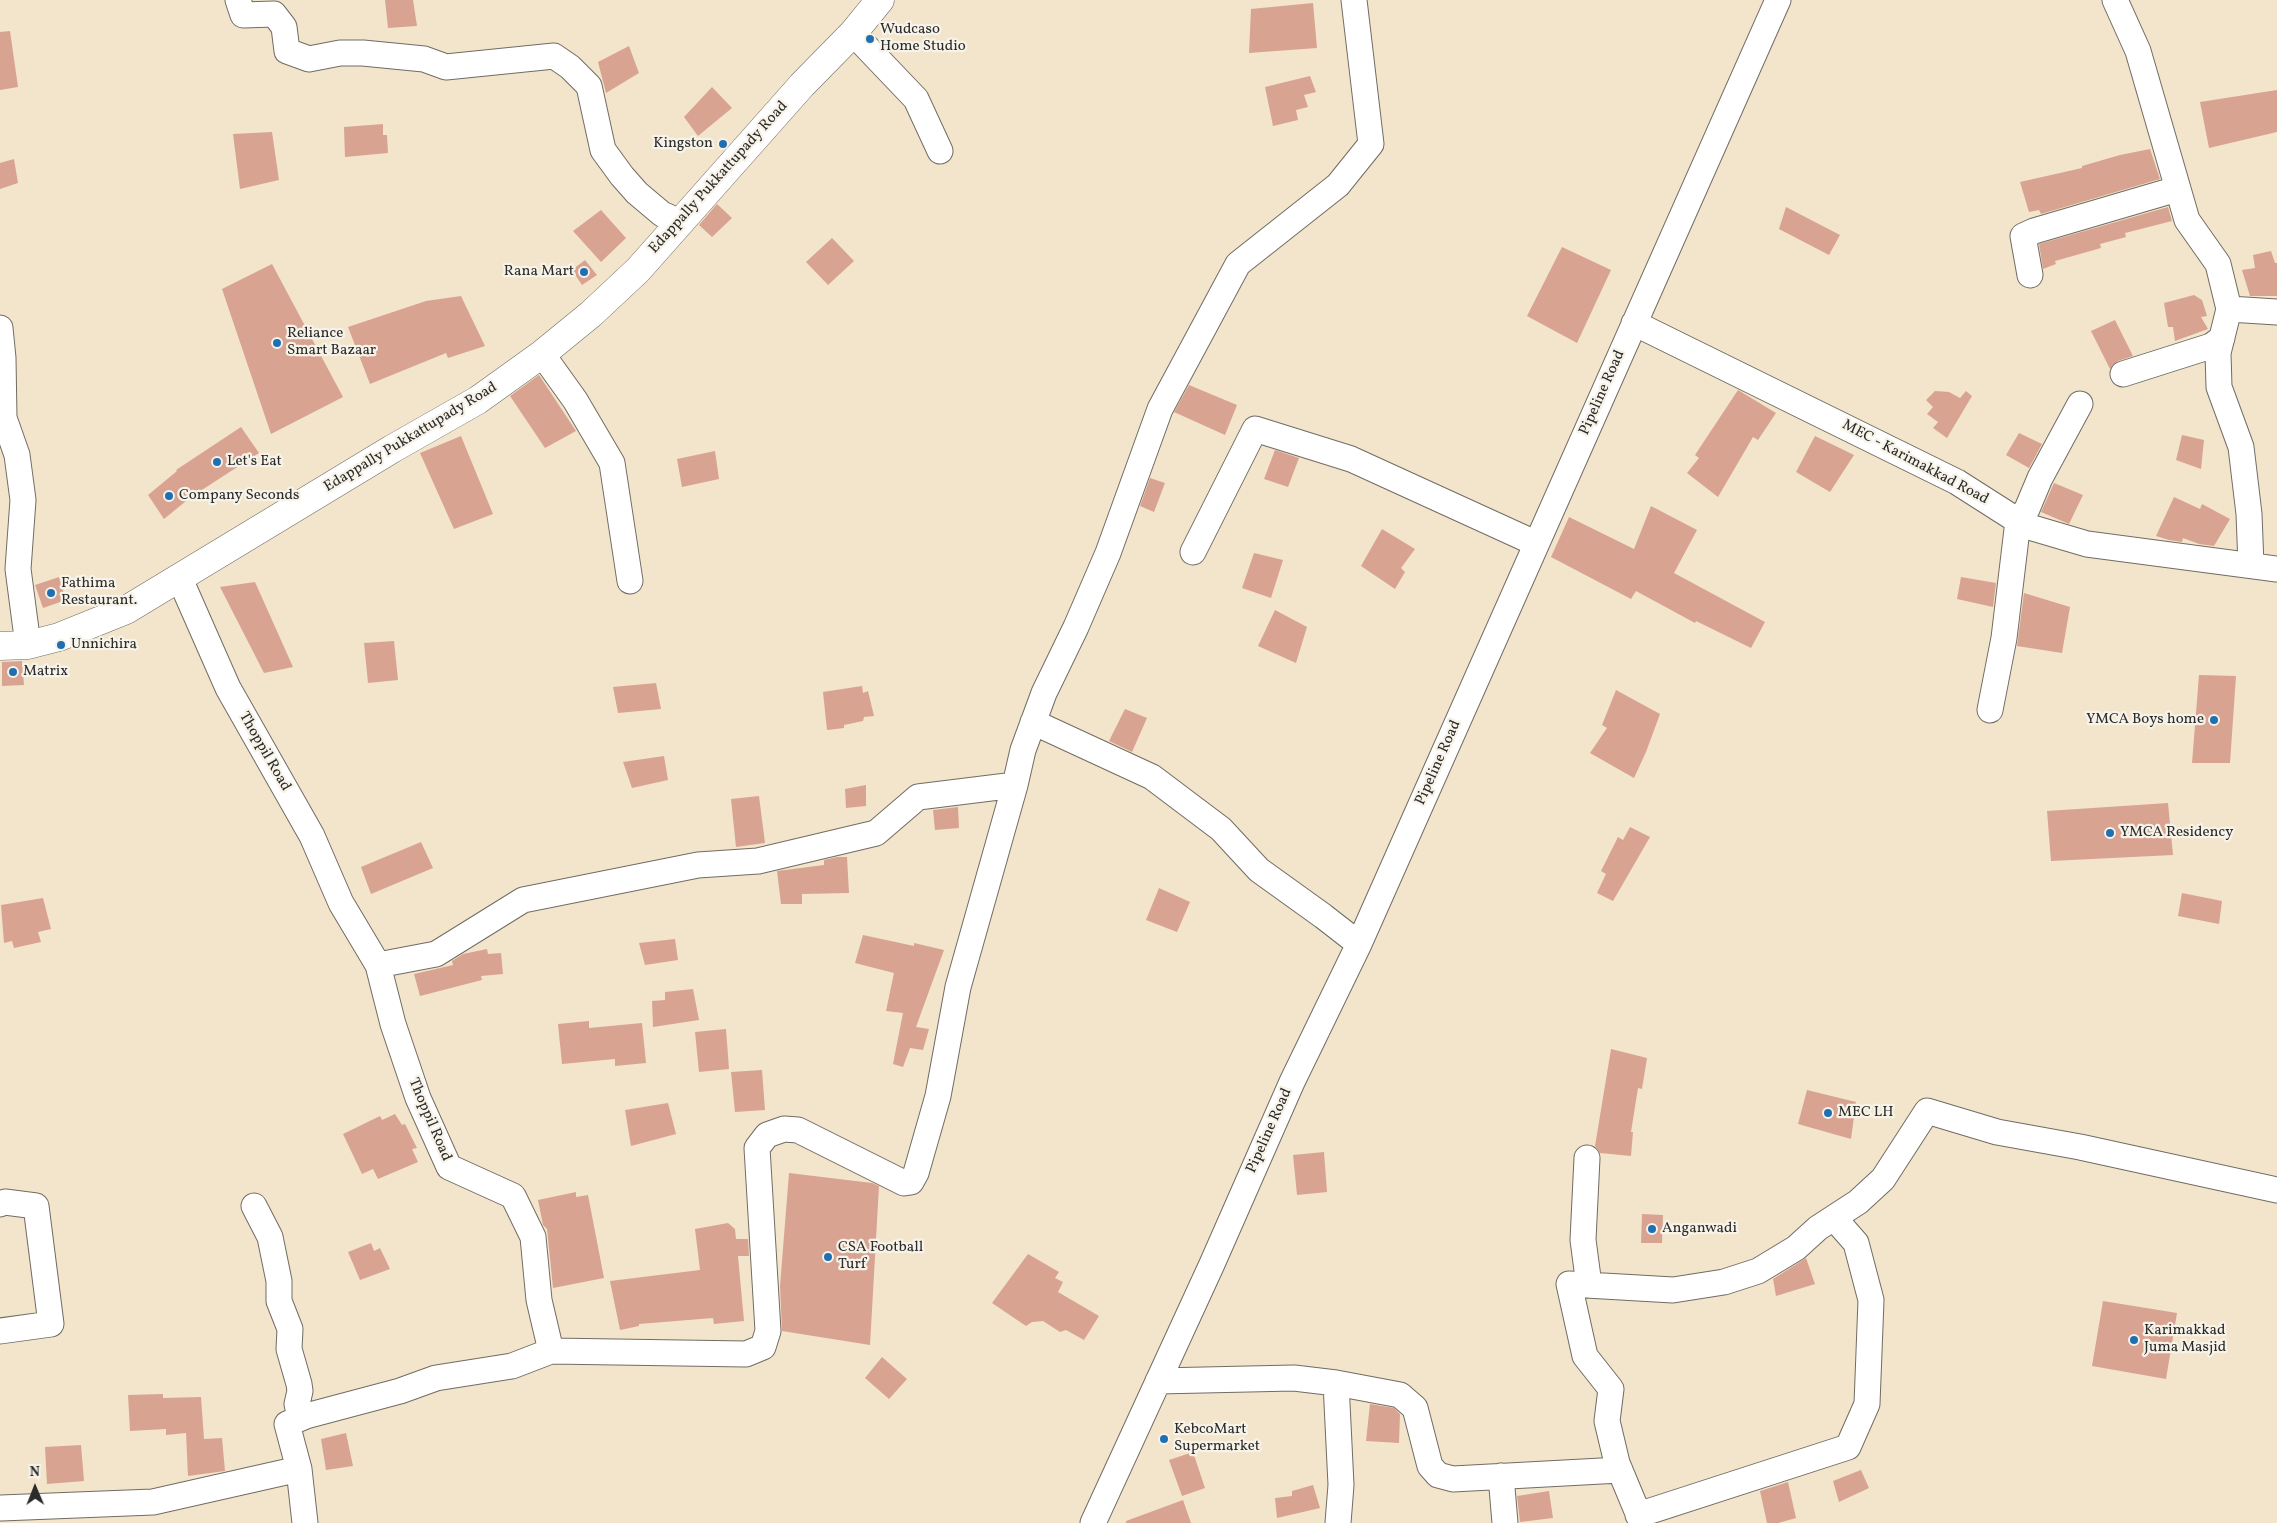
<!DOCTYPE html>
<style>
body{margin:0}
#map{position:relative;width:2277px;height:1523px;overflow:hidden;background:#f3e4cc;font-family:Vollkorn,serif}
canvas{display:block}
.north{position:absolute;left:10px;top:1463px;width:50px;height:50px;-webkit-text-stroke:4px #f7f3e8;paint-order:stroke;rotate:359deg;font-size:14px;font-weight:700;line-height:20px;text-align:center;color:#2b2b2b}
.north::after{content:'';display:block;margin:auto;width:18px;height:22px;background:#2b2b2b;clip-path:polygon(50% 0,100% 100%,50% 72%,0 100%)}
</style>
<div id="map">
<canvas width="2277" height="1523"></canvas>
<div class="north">N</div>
</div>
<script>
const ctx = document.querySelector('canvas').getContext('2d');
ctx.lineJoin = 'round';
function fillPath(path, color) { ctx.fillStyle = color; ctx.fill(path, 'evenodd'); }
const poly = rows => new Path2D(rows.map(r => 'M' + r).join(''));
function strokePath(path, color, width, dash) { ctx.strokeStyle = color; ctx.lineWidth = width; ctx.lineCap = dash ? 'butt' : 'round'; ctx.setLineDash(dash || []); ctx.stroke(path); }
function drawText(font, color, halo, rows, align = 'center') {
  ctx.font = font + ' Vollkorn,serif'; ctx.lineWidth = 4.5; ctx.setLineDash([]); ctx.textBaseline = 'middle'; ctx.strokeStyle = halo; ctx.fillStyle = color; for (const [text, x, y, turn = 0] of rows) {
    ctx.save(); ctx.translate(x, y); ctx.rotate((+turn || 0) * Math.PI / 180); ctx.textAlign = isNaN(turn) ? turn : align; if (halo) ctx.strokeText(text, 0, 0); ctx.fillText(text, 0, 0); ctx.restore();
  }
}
fillPath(poly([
 [385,0,413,0,417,26,388,28],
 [1313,3,1317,48,1249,53,1251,9],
 [10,31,18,87,0,90,0,32],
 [629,46,639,73,606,93,598,62],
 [1310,76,1316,92,1304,95,1308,107,1296,110,1298,120,1273,126,1265,87],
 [712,87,732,108,698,136,684,117],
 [2277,90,2277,132,2209,148,2200,102],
 [383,124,383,135,387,135,388,153,345,157,344,127],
 [272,132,279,180,240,189,233,134],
 [2150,149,2160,179,2041,214,2039,210,2029,212,2020,182,2082,168,2082,166,2120,155],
 [14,159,18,183,0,189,0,163],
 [717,204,732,218,712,237,699,225],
 [1786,207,1840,235,1829,255,1779,229],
 [2168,207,2172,221,2125,233,2126,237,2100,244,2101,248,2055,261,2056,264,2043,269,2039,244],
 [601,210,626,238,601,262,573,231],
 [832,238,854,261,828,285,806,262],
 [1562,247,1611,270,1577,343,1527,316],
 [2271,251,2275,263,2277,263,2277,296,2250,296,2242,270,2255,268,2253,255],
 [585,260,597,275,582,285,572,270],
 [272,264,343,397,271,434,222,289],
 [2194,295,2202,300,2207,316,2201,317,2208,329,2175,341,2173,327,2168,327,2164,303],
 [461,296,485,346,448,358,446,353,370,384,348,327,426,301],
 [2115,320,2133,356,2118,361,2110,369,2091,331],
 [539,375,576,431,545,448,510,396],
 [1189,385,1237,405,1225,435,1174,412],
 [1738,390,1776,413,1758,440,1753,437,1718,497,1687,473,1699,458,1695,455],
 [1935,391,1949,392,1960,398,1966,391,1972,396,1947,438,1933,428,1938,422,1927,414,1933,407,1926,400],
 [241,427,259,453,191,497,164,519,148,495,177,471,176,470],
 [2019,433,2042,444,2029,468,2006,455],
 [2182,435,2204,440,2201,469,2176,460],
 [461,436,493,514,454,529,420,453],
 [1815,436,1854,455,1830,492,1796,472],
 [1275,450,1299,458,1288,487,1264,479],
 [715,451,719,479,682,487,677,459],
 [1150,478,1165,483,1154,512,1140,506],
 [2054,483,2083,495,2069,524,2041,512],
 [2174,497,2200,509,2202,504,2230,519,2214,546,2199,544,2183,538,2182,542,2169,540,2156,536],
 [1651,506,1697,530,1674,573,1765,622,1751,648,1696,621,1695,623,1636,591,1631,599,1551,557,1569,517,1634,549],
 [1382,529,1415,549,1401,568,1405,572,1395,589,1361,566],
 [1254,553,1283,560,1271,598,1242,588],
 [59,577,66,600,43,608,35,585],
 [1961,577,1996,583,1993,607,1957,599],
 [255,582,293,667,264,673,220,587],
 [2024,593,2070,607,2062,653,2017,646],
 [1275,610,1307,627,1296,663,1258,646],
 [394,641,398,680,368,683,364,643],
 [22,661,24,685,2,686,2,662],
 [2199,675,2236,676,2230,763,2192,763],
 [656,683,661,709,618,713,613,687],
 [862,686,863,693,868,691,874,716,864,717,863,721,844,725,844,728,827,730,823,692],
 [1616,690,1660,714,1646,752,1634,778,1590,753,1607,728,1602,725],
 [1125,709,1147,718,1132,752,1109,741],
 [664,756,668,780,632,788,623,762],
 [866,785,866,806,846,808,845,789],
 [759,796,765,843,736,847,731,799],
 [2168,803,2173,855,2051,861,2047,811],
 [958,807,959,828,935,830,933,810],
 [1630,827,1650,837,1613,901,1597,893,1606,874,1601,871,1618,837,1623,840],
 [421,842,433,868,371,894,361,867],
 [837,857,847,857,849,893,802,894,802,904,781,904,777,871,824,865,824,860],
 [1159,888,1190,902,1177,932,1146,920],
 [2182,893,2222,901,2219,924,2178,916],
 [43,898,51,929,38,932,41,942,14,948,12,941,4,943,1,905],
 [863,935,914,946,914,943,944,950,916,1027,929,1029,923,1050,910,1048,903,1067,893,1064,903,1013,886,1011,894,973,855,963],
 [675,939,678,960,645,965,639,943],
 [487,949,488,954,501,953,503,974,481,976,482,980,420,996,414,974,453,965,452,961,463,954],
 [693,989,699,1020,653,1027,652,1001,665,1000,665,992],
 [589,1021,589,1028,642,1023,646,1063,615,1066,615,1059,562,1064,558,1024],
 [726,1029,729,1069,699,1072,695,1032],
 [1611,1049,1647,1058,1642,1089,1638,1088,1631,1132,1633,1132,1631,1156,1600,1153,1595,1146],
 [762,1070,765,1110,735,1112,731,1072],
 [1807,1090,1856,1102,1851,1139,1798,1124],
 [668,1103,676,1134,631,1146,625,1110],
 [395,1114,402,1125,405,1124,417,1148,412,1149,418,1162,378,1179,373,1169,362,1174,343,1134,380,1116,382,1120],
 [1324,1152,1327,1192,1297,1195,1293,1155],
 [789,1173,872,1183,879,1186,870,1345,782,1331,780,1286],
 [576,1192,576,1197,588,1195,604,1278,553,1288,547,1229,543,1225,538,1200],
 [1642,1214,1663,1215,1662,1243,1641,1243],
 [728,1223,735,1229,736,1239,748,1239,749,1256,738,1256,744,1321,714,1324,713,1318,639,1324,639,1326,620,1330,610,1281,700,1270,695,1229],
 [371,1243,374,1251,380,1248,390,1269,360,1280,348,1252],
 [1028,1254,1059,1272,1055,1278,1063,1282,1058,1292,1099,1316,1084,1340,1066,1330,1060,1332,1043,1321,1032,1322,1026,1326,992,1303],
 [1806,1258,1815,1284,1776,1296,1773,1279],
 [2103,1301,2177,1313,2166,1379,2092,1366],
 [882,1357,907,1379,889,1399,865,1378],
 [163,1394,163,1398,201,1397,204,1439,222,1438,225,1471,188,1476,186,1433,166,1435,166,1429,130,1431,128,1395],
 [1370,1404,1394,1408,1400,1414,1399,1443,1366,1441],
 [346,1433,353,1466,326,1470,321,1439],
 [81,1445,84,1481,47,1484,45,1447],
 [1193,1452,1205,1488,1182,1496,1169,1460],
 [1861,1470,1869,1488,1839,1502,1833,1481],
 [1788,1482,1796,1518,1778,1523,1767,1523,1760,1491],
 [1313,1485,1320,1508,1277,1518,1275,1498,1292,1496,1292,1491],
 [1549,1491,1553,1518,1520,1522,1517,1496],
 [1183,1500,1191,1523,1126,1523,1126,1521]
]), '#d9a392');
const minor = poly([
 [238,0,243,15,274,14,284,27,287,51,309,59,340,53,363,53,424,59,446,67,554,56,570,67,589,86,603,150,622,176,637,193,662,214,680,222],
 [2115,0,2138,51,2187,220,2218,264,2229,309,2218,353,2219,387,2241,447,2249,514,2251,565],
 [853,33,916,99,940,151],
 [2030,275,2023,236,2034,231,2177,189],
 [2229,309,2277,312],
 [1634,323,1957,482,2026,526,2087,544,2277,569],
 [0,328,3,358,4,418,17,455,23,500,18,569,28,645],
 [542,354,575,400,612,463,630,581],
 [2123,374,2211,346,2222,338],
 [1193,552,1255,429,1351,459,1535,543],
 [180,579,228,688,312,836,341,903,378,965,393,1024,418,1098,449,1167,513,1196,533,1237,539,1300,551,1351,512,1366,436,1378,400,1391,306,1416,287,1424,299,1469,305,1523],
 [1990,710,2004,638,2018,521,2027,509,2040,478,2080,404],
 [1033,722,1152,777,1221,829,1259,870,1323,916,1359,944],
 [378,965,436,954,523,900,698,865,758,861,876,833,918,797,1015,785,1023,750,1044,693,1076,627,1108,553,1160,409,1238,264,1338,185,1371,144,1354,0],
 [1587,1158,1583,1240,1589,1285],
 [0,1204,5,1202,36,1206,51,1324,0,1331],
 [254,1206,270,1237,279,1281,279,1301,290,1329,289,1349,299,1384,300,1391,297,1404,300,1418],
 [551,1351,746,1354,763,1347,768,1331,757,1148,767,1135,784,1129,798,1130,904,1183,911,1182,916,1173,938,1096,958,987,1015,785],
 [1158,1381,1294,1378,1336,1383,1400,1395,1415,1408,1430,1466,1438,1475,1453,1479,1620,1470],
 [1336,1383,1341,1485,1338,1523],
 [1501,1476,1505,1523],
 [1,1508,153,1502,299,1469],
 [1638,1515,1848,1447,1867,1404,1871,1300,1856,1243,1834,1218],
 [1093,1523,1212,1264,1292,1082,1359,944,1778,0],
 [1642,1523,1617,1463,1607,1421,1611,1389,1585,1356,1569,1284,1673,1290,1724,1282,1758,1271,1796,1248,1818,1228,1858,1202,1883,1179,1927,1111,1997,1132,2080,1147,2277,1190]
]);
const major = poly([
 [0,646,28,645,59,637,126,610,392,449,478,400,542,354,591,314,638,270,802,85,853,33,880,0]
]);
strokePath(minor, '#716c63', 27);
strokePath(major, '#716c63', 29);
strokePath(minor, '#fff', 25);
strokePath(major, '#fff', 28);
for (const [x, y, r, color] of [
 [870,39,5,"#1f6fb2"],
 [723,144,5,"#1f6fb2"],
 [584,272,5,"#1f6fb2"],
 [277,343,5,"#1f6fb2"],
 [217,462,5,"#1f6fb2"],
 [169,496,5,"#1f6fb2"],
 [51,593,5,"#1f6fb2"],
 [61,645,5,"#1f6fb2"],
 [13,672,5,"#1f6fb2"],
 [2214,720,5,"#1f6fb2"],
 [2110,833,5,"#1f6fb2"],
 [1828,1113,5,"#1f6fb2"],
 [1652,1229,5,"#1f6fb2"],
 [828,1257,5,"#1f6fb2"],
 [2134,1340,5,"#1f6fb2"],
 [1164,1439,5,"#1f6fb2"]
]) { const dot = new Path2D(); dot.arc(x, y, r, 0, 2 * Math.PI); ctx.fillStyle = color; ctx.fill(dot); strokePath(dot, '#f7f3e8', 2); }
drawText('15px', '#2b2b2b', '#f7f3e8', [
 ["Wudcaso",880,30],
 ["Home Studio",880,47],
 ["Kingston",713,144,"right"],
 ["Rana Mart",574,272,"right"],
 ["Reliance",287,334],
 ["Smart Bazaar",287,351],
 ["Let's Eat",227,462],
 ["Company Seconds",179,496],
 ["Fathima",61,584],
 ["Restaurant.",61,601],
 ["Unnichira",71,645],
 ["Matrix",23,672],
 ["YMCA Boys home",2204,720,"right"],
 ["YMCA Residency",2120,833],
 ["MEC LH",1838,1113],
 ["Anganwadi",1662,1229],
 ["CSA Football",838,1248],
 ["Turf",838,1265],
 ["Karimakkad",2144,1331],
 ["Juma Masjid",2144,1348],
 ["KebcoMart",1174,1430],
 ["Supermarket",1174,1447]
], 'left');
drawText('15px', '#2b2b2b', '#f7f3e8', [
 ["Edappally Pukkattupady Road",719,178,-48],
 ["Pipeline Road",1603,393,-66],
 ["Edappally Pukkattupady Road",411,438,-31],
 ["MEC - Karimakkad Road",1915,463,28],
 ["Thoppil Road",264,752,60],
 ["Pipeline Road",1439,763,-66],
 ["Thoppil Road",429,1120,67],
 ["Pipeline Road",1270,1131,-66]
]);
</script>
